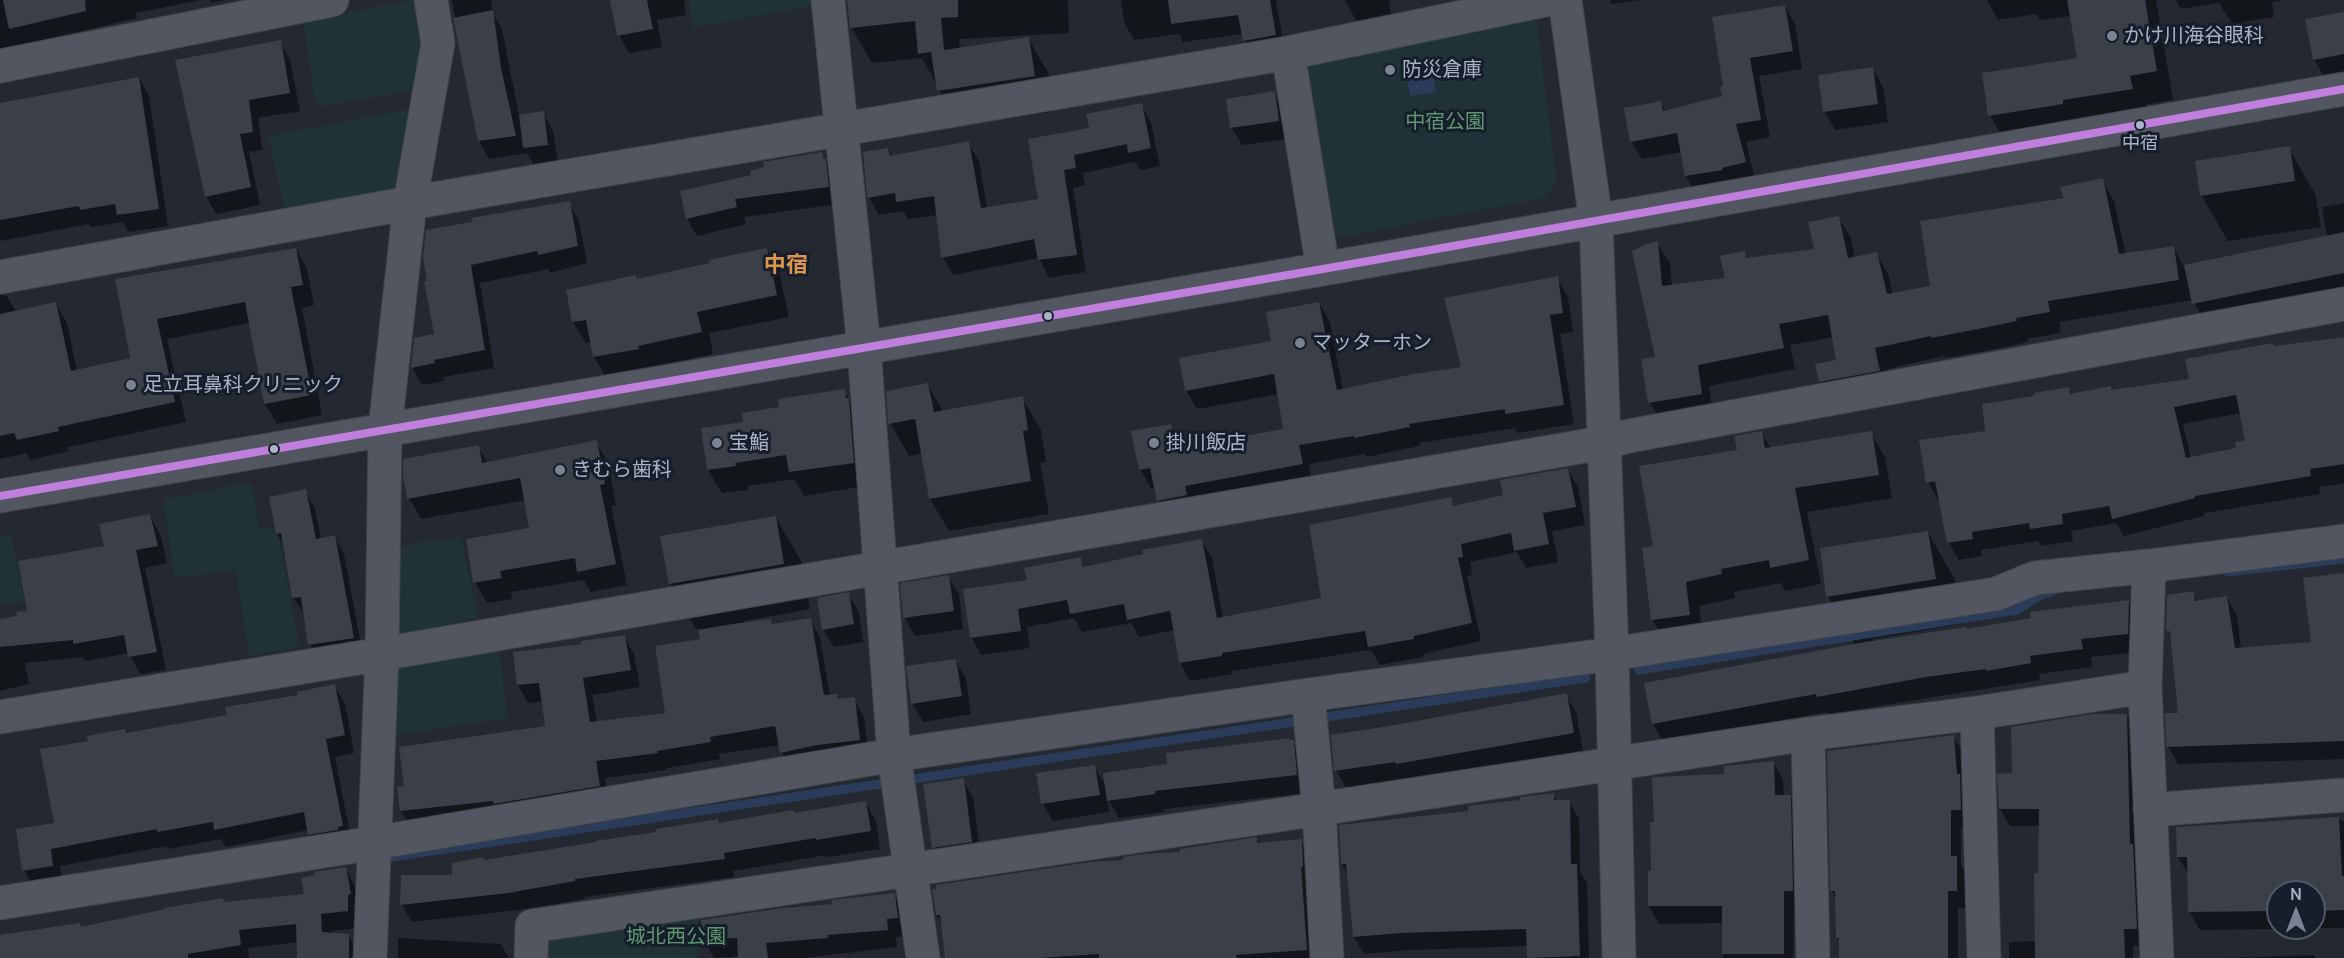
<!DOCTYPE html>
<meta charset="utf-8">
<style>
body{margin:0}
#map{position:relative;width:2344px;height:958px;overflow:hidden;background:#232831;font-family:Manrope,sans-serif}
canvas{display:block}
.north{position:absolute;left:2266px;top:880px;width:60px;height:60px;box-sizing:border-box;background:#161e2b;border:2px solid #515a69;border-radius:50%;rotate:0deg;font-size:16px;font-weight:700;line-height:24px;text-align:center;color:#aab3c5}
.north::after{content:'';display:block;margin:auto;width:21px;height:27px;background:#7b8291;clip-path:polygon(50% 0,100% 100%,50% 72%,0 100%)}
</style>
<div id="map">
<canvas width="2344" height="958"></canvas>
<div class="north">N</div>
</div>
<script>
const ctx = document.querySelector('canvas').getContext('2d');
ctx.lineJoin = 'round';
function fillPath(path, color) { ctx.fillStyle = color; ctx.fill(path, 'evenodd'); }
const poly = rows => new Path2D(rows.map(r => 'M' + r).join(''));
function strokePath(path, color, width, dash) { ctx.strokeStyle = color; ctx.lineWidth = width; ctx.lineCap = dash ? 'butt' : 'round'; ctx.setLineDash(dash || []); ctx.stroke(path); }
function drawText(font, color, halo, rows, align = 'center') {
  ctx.font = font + ' Manrope,"Noto Sans JP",sans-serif'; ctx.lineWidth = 6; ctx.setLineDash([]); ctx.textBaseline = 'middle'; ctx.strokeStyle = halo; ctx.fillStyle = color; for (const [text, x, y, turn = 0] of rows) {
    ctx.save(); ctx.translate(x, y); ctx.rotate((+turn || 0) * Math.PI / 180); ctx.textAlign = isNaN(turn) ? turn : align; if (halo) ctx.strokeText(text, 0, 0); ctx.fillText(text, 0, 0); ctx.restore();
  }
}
fillPath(poly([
 [411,0,416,0,426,48,417,90,316,107,303,21],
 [689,0,814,0,815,5,692,28],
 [1535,6,1557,183,1544,198,1324,240,1294,59],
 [427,106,410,203,288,225,268,136],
 [252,483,259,528,277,528,300,647,249,656,236,570,175,578,163,499],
 [11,534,24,601,0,606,0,536],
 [461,537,478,618,394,636,396,547],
 [499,647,508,718,396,735,398,665],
 [698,916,699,958,542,958,544,947,554,930]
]), '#203237');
fillPath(poly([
 [1431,63,1436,92,1410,96,1405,67]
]), '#2b3c5a');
fillPath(poly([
 [0,0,201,0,136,13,137,18,47,39,48,41,0,49],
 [209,0,225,0,211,3],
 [452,0,491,0,493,14,502,29,519,116,543,113,553,131,558,163,534,166,527,153,489,159,479,141],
 [612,0,684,0,686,15,657,20,662,47,629,53,619,35],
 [848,0,1068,0,1069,33,959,39,960,49,1028,38,1049,74,1055,111,959,126,922,58,872,63,851,27],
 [1121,0,1276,0,1285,53,1254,58,1244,41,1243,34,1183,42,1179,34,1134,40,1124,22],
 [1345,0,1389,0,1393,30,1364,35],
 [1610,0,1639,0,1612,4],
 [1987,0,2156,0,2173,100,2146,104,2148,117,2006,144,1990,115,2078,60,2071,16,2040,20,2036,14,1998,20],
 [2176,0,2283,0,2272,2,2274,17,2232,24,2219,3,2181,9],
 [1785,6,1795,24,1802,69,1759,76,1770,137,1746,142,1755,180,1696,194,1686,176,1682,152,1642,159,1631,141,1660,103,1666,112,1723,97,1725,87],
 [2344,13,2344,104,2340,105,2314,59],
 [280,42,290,60,300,111,258,118,262,150,249,152,260,205,216,214,206,196,177,61],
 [1873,69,1883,87,1888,122,1835,130,1825,112],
 [139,78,149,96,168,226,128,232,123,222,91,227,89,224,0,241,0,104],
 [1274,93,1284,111,1288,139,1242,145,1232,128],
 [1141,105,1151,123,1160,166,1140,170,1135,162,1083,173,1085,185,1073,188,1086,272,1049,278,1039,258,953,275,943,258,938,215,908,219,903,211,879,215,869,197,888,149,892,157,968,143,979,161,987,208,1040,200,1090,129],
 [2289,148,2315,194,2321,227,2228,241,2202,196,2196,162],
 [822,153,832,171,838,204,744,217,746,224,697,236,687,218,752,176],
 [2102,180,2114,201,2126,255,2173,247,2184,267,2327,237,2322,207,2344,203,2344,312,2214,339,2193,300,2059,322,2061,333,2027,339,2028,342,1990,350,1945,358,1944,356,1887,369,1891,392,1833,402,1821,381,1838,362,1833,337,1790,345,1795,369,1709,386,1713,415,1662,423,1650,402,1657,358,1657,243,1670,264,1672,287,1726,279,1744,253,1748,259,1815,250,1838,217,1851,238,1855,258,1876,253,1888,274,1893,295,1931,287,2064,200],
 [569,203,579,221,587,263,550,273,548,269,480,283,494,368,443,377,444,381,422,385,412,367,436,335,426,282],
 [296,249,307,269,314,305,302,308,322,415,277,424,265,404,250,323,167,339,186,422,68,447,69,451,30,460,26,453,0,459,0,295,7,296,16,312,56,303,67,323,77,371,132,359,116,280],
 [767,249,779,271,789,317,709,333,713,354,649,367,650,371,607,379,594,357,592,342,586,343,573,322,637,280],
 [1557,278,1568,297,1573,332,1560,334,1574,424,1518,433,1515,428,1419,443,1420,446,1366,457,1365,454,1309,464,1312,482,1169,519,1158,500,1156,487,1151,488,1140,469,1170,426,1180,443,1226,435,1230,440,1285,430,1279,394,1197,409,1186,390,1273,342,1319,303,1330,322,1343,391,1463,368],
 [2344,340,2344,483,2319,487,2320,494,2204,513,2204,516,2124,536,2116,523,2071,531,2073,541,2041,546,2038,541,1981,550,1982,556,1959,560,1949,543,1940,500,1938,500,1928,482,1987,432,2036,397,2068,389,2072,395,2110,388,2112,392,2191,380,2274,348],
 [2241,413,2247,441,2238,450,2191,458,2183,424],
 [928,385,943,412,1022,398,1041,430,1046,462,1040,463,1049,514,949,531,930,499,922,453,909,456,890,423],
 [844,391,858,414,866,486,804,496,794,479,748,486,748,490,722,493,708,470,745,423,780,408],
 [1761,432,1771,449,1871,433,1885,457,1892,498,1807,512,1821,584,1785,591,1781,583,1734,592,1735,598,1699,606,1703,638,1666,643,1652,619,1655,548,1738,451],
 [596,442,608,463,616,505,611,506,627,585,591,592,584,580,511,592,512,599,487,603,475,582,531,529,526,500,421,519,409,498,478,447,488,463],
 [1568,470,1578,487,1585,525,1552,531,1558,562,1526,568,1517,552,1470,562,1472,575,1467,576,1481,641,1423,654,1424,657,1380,665,1371,650,1231,671,1232,674,1190,681,1180,663,1175,630,1139,637,1131,623,1082,632,1074,618,1027,627,1030,648,981,655,971,637,1028,581,1080,559,1085,568,1201,540,1212,558,1223,619,1323,600,1450,499,1455,507,1505,496],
 [305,491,315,509,321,539,334,536,344,554,363,655,320,662,310,644,305,615,293,598,284,546,277,534],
 [150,516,160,534,167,563,145,568,166,670,140,674,129,653,85,661,83,657,25,663,29,684,0,691,0,621,19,617,29,612],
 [776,518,802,563,810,609,744,621,745,624,773,626,810,620,820,637,830,696,837,695,840,701,854,699,864,717,869,757,792,770,782,753,780,745,719,754,720,759,667,768,667,770,605,778,609,803,412,829,401,811,399,789,547,728,543,701,528,703,518,685,514,653,584,646,624,636,634,654,640,687,592,695,597,722,667,714,702,640,700,629,696,629,670,584],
 [1928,532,1954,578,1962,624,1873,639,1873,642,1967,631,2128,602,2139,619,2138,652,2091,657,2092,667,2039,674,2040,680,1829,714,1827,712,1663,742,1653,724,1646,684,1855,645,1828,597,1821,549],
 [2344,575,2344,759,2178,764,2168,746,2180,715,2172,639,2167,629,2193,593,2198,602,2227,598,2237,616,2241,649,2313,644],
 [948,577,959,594,963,629,915,636,905,618],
 [848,594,859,612,863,642,834,647,823,629],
 [955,660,966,678,971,714,923,722,913,704],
 [334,686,345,703,354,753,335,757,352,844,319,852,308,830,226,847,221,839,168,849,167,846,60,866,62,883,34,888,24,870,55,824,126,734,229,716],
 [1566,695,1576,712,1583,751,1407,781,1346,788,1336,770],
 [2127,715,2137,733,2146,946,2133,946,2133,958,2009,958,2009,942,2037,941,2040,874,2040,826,2010,826,2000,809,2014,775],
 [1953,736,1964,754,1970,827,1961,827,1961,865,1967,876,1967,908,1958,908,1958,958,1841,958,1840,943,1837,938,1836,899,1832,891],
 [1293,742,1303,759,1306,793,1164,809,1164,812,1119,818,1107,797,1109,812,1053,821,1043,804,1094,766,1107,788,1169,765],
 [1773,762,1783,780,1784,796,1790,796,1800,814,1802,909,1794,909,1793,958,1723,958,1723,923,1659,924,1649,906,1652,873,1726,775],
 [963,780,973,798,981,859,944,865,934,847],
 [1553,794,1557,802,1569,802,1579,819,1580,872,1587,883,1589,958,1529,958,1528,946,1411,950,1364,954,1354,937,1348,875,1342,864,1470,813],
 [866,803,876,821,880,849,828,857,827,855,733,871,734,877,584,897,585,899,518,910,412,922,402,905,484,862,658,833,718,821,720,824],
 [2339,819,2344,821,2344,928,2200,930,2190,912,2189,875,2178,857],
 [2278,892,2314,892,2314,928,2278,928],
 [1256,839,1259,844,1301,841,1311,859,1315,958,947,958,943,924,937,915,1124,861,1182,853],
 [345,868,355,886,360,912,358,928,331,931,331,934,348,935,358,953,358,958,298,958,298,942,248,948,249,958,0,958,0,937,80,924,82,929,224,903,306,895],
 [894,894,904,912,908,936,896,937,897,947,804,958,740,958,740,956,714,958,704,940,702,921,833,906],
 [398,938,501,944,509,958,398,958],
 [2314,955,2316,958,2226,958]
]), '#0007');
strokePath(poly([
 [2227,572,2344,559],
 [1639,670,2017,610,2042,594,2052,592],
 [393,857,1586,678]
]), '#2b3c5a', 9);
fillPath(poly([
 [3,0,85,0,86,11,9,29],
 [610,0,647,0,653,29,617,36],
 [847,0,958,0,958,17,941,18,944,50,1029,37,1035,76,937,91,931,52,918,54,915,21,850,28],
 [1168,0,1270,0,1276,35,1243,41,1238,15,1171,24],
 [2067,0,2145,0,2157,71,2130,76,2133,89,2063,100,2063,104,1988,116,1982,73,2077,58],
 [1785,5,1793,51,1750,58,1761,120,1736,124,1746,162,1722,168,1723,170,1685,176,1677,133,1630,142,1624,108,1661,101,1663,111,1722,96,1720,87,1723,86,1712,17],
 [493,10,501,68,516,136,478,141,453,18],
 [2344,12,2344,54,2313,60,2305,19],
 [281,40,290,93,249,100,253,132,240,134,251,187,205,197,175,60],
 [1873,67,1878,104,1823,112,1818,75],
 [139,77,159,209,117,215,115,204,80,210,79,206,0,220,0,103],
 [1275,91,1279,121,1230,128,1226,99],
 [1142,103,1151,148,1128,153,1127,144,1074,155,1076,168,1064,170,1077,255,1038,260,1034,239,941,258,934,196,896,202,895,193,867,198,863,152,888,148,890,156,969,141,981,208,1038,199,1028,139,1089,128,1086,114],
 [544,111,548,145,523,148,519,115],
 [2290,146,2295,181,2200,196,2195,161],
 [822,152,824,159,826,158,829,187,735,199,737,207,686,219,680,191,751,175,750,171,764,167,763,162],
 [2103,178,2119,254,2174,246,2179,280,2048,301,2050,312,2016,318,2017,321,1978,329,1931,338,1931,336,1875,348,1880,371,1819,382,1815,364,1836,360,1828,315,1779,324,1784,348,1698,365,1702,394,1648,403,1641,359,1655,357,1632,251,1644,245,1658,241,1662,286,1725,278,1720,256,1745,251,1746,258,1814,249,1808,222,1839,216,1848,258,1877,252,1887,294,1930,286,1920,221,2063,198,2060,187],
 [570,201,578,246,538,255,537,251,471,265,485,350,434,360,435,363,411,368,414,338,434,334,424,281,427,281,423,257,426,230,472,222,471,218],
 [2344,232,2344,273,2192,304,2184,265],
 [296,248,303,285,291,287,312,395,264,404,245,302,157,319,175,402,58,427,59,431,17,440,14,433,0,436,0,314,56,302,71,371,130,358,115,279],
 [767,248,777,295,697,312,702,332,638,346,639,349,593,357,586,320,572,322,566,290,636,275,637,279,709,263,708,260],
 [1558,276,1563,313,1550,315,1564,405,1505,414,1505,409,1409,424,1410,427,1354,438,1354,436,1299,445,1303,464,1185,486,1187,495,1157,501,1150,468,1139,470,1131,431,1171,424,1174,442,1227,433,1228,439,1283,429,1274,374,1185,391,1179,358,1271,341,1266,312,1319,302,1337,390,1413,374,1461,367,1444,298],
 [2344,337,2344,464,2310,469,2311,476,2195,496,2195,498,2112,519,2109,506,2062,514,2063,524,2030,529,2029,523,1972,532,1973,539,1947,543,1935,481,1926,483,1919,440,1985,431,1982,404,2034,396,2034,393,2069,387,2070,394,2111,386,2111,390,2189,379,2185,359,2273,343,2274,346],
 [2236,395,2245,440,2235,442,2236,448,2186,458,2174,407],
 [928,383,934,412,1023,396,1028,430,1023,431,1031,481,929,499,915,419,888,424,886,391],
 [845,389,846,398,849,398,854,463,789,472,786,455,735,463,736,466,707,470,701,428,743,422,742,413,779,407,778,399],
 [1762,431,1765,448,1872,431,1879,475,1795,488,1809,560,1770,568,1769,560,1721,569,1722,574,1686,582,1690,615,1651,620,1642,548,1653,546,1639,466,1737,450,1734,436],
 [597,440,605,484,600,485,616,564,577,572,575,558,500,571,502,578,473,583,466,539,529,528,520,478,407,499,403,476,403,459,479,445,482,463],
 [1568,468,1576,507,1543,513,1549,544,1514,551,1511,533,1461,544,1463,557,1458,558,1472,623,1414,636,1414,639,1368,647,1365,631,1222,653,1222,656,1179,663,1170,611,1127,620,1124,604,1070,614,1067,600,1018,609,1021,631,970,638,963,589,1027,580,1024,568,1081,557,1083,567,1143,554,1142,550,1202,539,1217,618,1321,598,1309,525,1451,497,1453,506,1503,495,1500,480],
 [306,489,316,539,335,535,354,638,308,645,301,597,292,598,281,533,276,534,269,497],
 [150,514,158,546,136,550,157,652,128,657,124,635,73,644,73,640,0,647,0,619,17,616,16,612,27,611,18,561,104,546,99,524],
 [776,516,784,564,669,584,660,536],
 [1928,531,1936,579,1826,597,1820,548],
 [2344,573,2344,741,2166,747,2165,713,2178,713,2170,632,2166,630,2167,595,2194,591,2195,601,2227,596,2235,648,2311,642,2303,578],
 [949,575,954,611,903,618,900,583],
 [849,592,854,624,822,630,817,598],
 [2129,600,2128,634,2081,639,2083,649,2030,656,2031,663,1986,671,1986,669,1926,677,1817,697,1816,694,1652,724,1644,683,1859,643,1966,627,1967,629,2031,618,2030,612],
 [811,618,824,695,837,694,838,699,855,697,860,740,817,745,780,753,775,726,710,737,711,742,657,751,658,753,596,761,600,786,493,804,493,801,400,811,397,787,404,786,399,747,545,726,539,683,517,685,513,652,582,644,581,641,625,635,631,670,583,678,590,722,665,713,655,646,700,639,698,630,732,624,771,619,772,624],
 [956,659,962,696,911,704,906,666],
 [335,684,345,735,326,739,343,826,338,827,338,830,308,835,304,812,214,830,213,822,157,832,157,829,51,849,53,866,22,871,16,829,54,823,40,749,88,741,87,736,125,729,126,733,227,715,225,707,298,695,297,692],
 [1567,693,1574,733,1396,764,1395,762,1334,771,1331,735,1389,726],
 [2092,714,2127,714,2130,844,2133,844,2137,929,2124,929,2125,958,2035,958,2034,873,2038,873,2039,809,1999,809,1997,774,2012,773,2011,727],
 [1954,735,1957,774,1960,774,1961,810,1951,810,1951,856,1957,856,1957,891,1948,891,1948,958,1839,958,1839,938,1836,938,1835,891,1830,891,1827,751],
 [1290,738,1290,740,1294,740,1297,775,1155,791,1155,794,1107,801,1103,773,1167,764,1166,753],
 [1774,761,1775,795,1791,795,1793,891,1784,891,1784,954,1722,954,1722,906,1648,906,1648,871,1651,871,1650,822,1654,822,1652,777,1724,774,1724,766],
 [1095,765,1100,795,1041,804,1036,773],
 [964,778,972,842,932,848,923,784],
 [1554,793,1554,800,1570,800,1571,864,1577,864,1580,956,1527,958,1526,929,1401,933,1353,937,1346,864,1341,864,1339,825,1468,811,1468,806,1520,800,1520,797],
 [866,801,871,831,816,840,816,838,724,853,725,859,575,879,575,881,508,893,400,905,401,875,452,875,452,863,483,857,484,860,596,842,595,841,656,832,656,829,718,819,719,823,793,810,794,813],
 [2339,817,2342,876,2344,876,2344,910,2314,911,2314,892,2278,892,2278,911,2188,912,2187,857,2177,857,2176,827],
 [1257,837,1257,843,1302,839,1303,867,1301,867,1307,950,1236,955,1237,958,1099,958,1099,954,1040,958,945,958,940,915,936,915,932,889,936,889,936,885,1090,862,1123,860,1123,857,1143,854,1180,852,1180,849],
 [346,867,351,894,348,895,348,911,321,914,322,932,349,934,349,958,297,958,296,924,239,930,241,945,188,954,188,958,0,958,0,935,80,923,81,927,165,909,165,908,223,898,224,902,304,894,301,878,315,875,314,872],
 [895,893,898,918,887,919,888,930,827,935,828,938,766,943,768,958,738,958,737,938,703,940,701,920,783,908,832,904,831,900]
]), '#3a3f48');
const minor = poly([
 [828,0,864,347,894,755,923,958],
 [1565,0,1596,222,1612,654,1619,958],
 [1288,53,1323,269],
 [0,66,332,0],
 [0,277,410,203,1288,53,1545,0],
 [0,496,1323,269,2344,89],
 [2149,566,2145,687,2157,958],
 [1308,695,1319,809,1327,958],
 [1977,713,1984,958],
 [0,717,382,654,1602,443,1629,436,2344,304],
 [1808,734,1813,958],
 [2150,810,2344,795],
 [0,903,374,843,894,755,1308,695,1612,654,1996,594,2035,578,2149,566,2344,541],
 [370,958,382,654,385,429,410,203,438,43,431,0],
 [531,958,532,926,1319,809,1808,734,1977,713,2145,687]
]);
strokePath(minor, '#3f434a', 35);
strokePath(minor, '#525660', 33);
strokePath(poly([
 [0,496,1323,269,2344,89]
]), '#c07fdc', 8);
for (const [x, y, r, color] of [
 [2112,36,6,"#7b8291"],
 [1390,70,6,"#7b8291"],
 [2140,125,5,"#aab3c5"],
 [1048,316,5,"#aab3c5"],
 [1300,343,6,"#7b8291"],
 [131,385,6,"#7b8291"],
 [717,443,6,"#7b8291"],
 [1154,443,6,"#7b8291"],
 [274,449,5,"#aab3c5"],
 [560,470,6,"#7b8291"]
]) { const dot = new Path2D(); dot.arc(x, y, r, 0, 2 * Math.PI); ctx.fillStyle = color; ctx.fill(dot); strokePath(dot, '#161e2b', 2); }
drawText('18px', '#aab3c5', '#161e2b', [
 ["中宿",2140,144]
]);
drawText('20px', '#aab3c5', '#161e2b', [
 ["かけ川海谷眼科",2124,36],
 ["防災倉庫",1402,70],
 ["マッターホン",1312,343],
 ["足立耳鼻科クリニック",143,385],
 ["宝鮨",729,443],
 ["掛川飯店",1166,443],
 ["きむら歯科",572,470]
], 'left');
drawText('20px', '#609770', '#161e2b', [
 ["中宿公園",1445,122],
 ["城北西公園",676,937]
]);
drawText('bold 22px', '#dc954e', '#161e2b', [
 ["中宿",786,266]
]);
</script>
